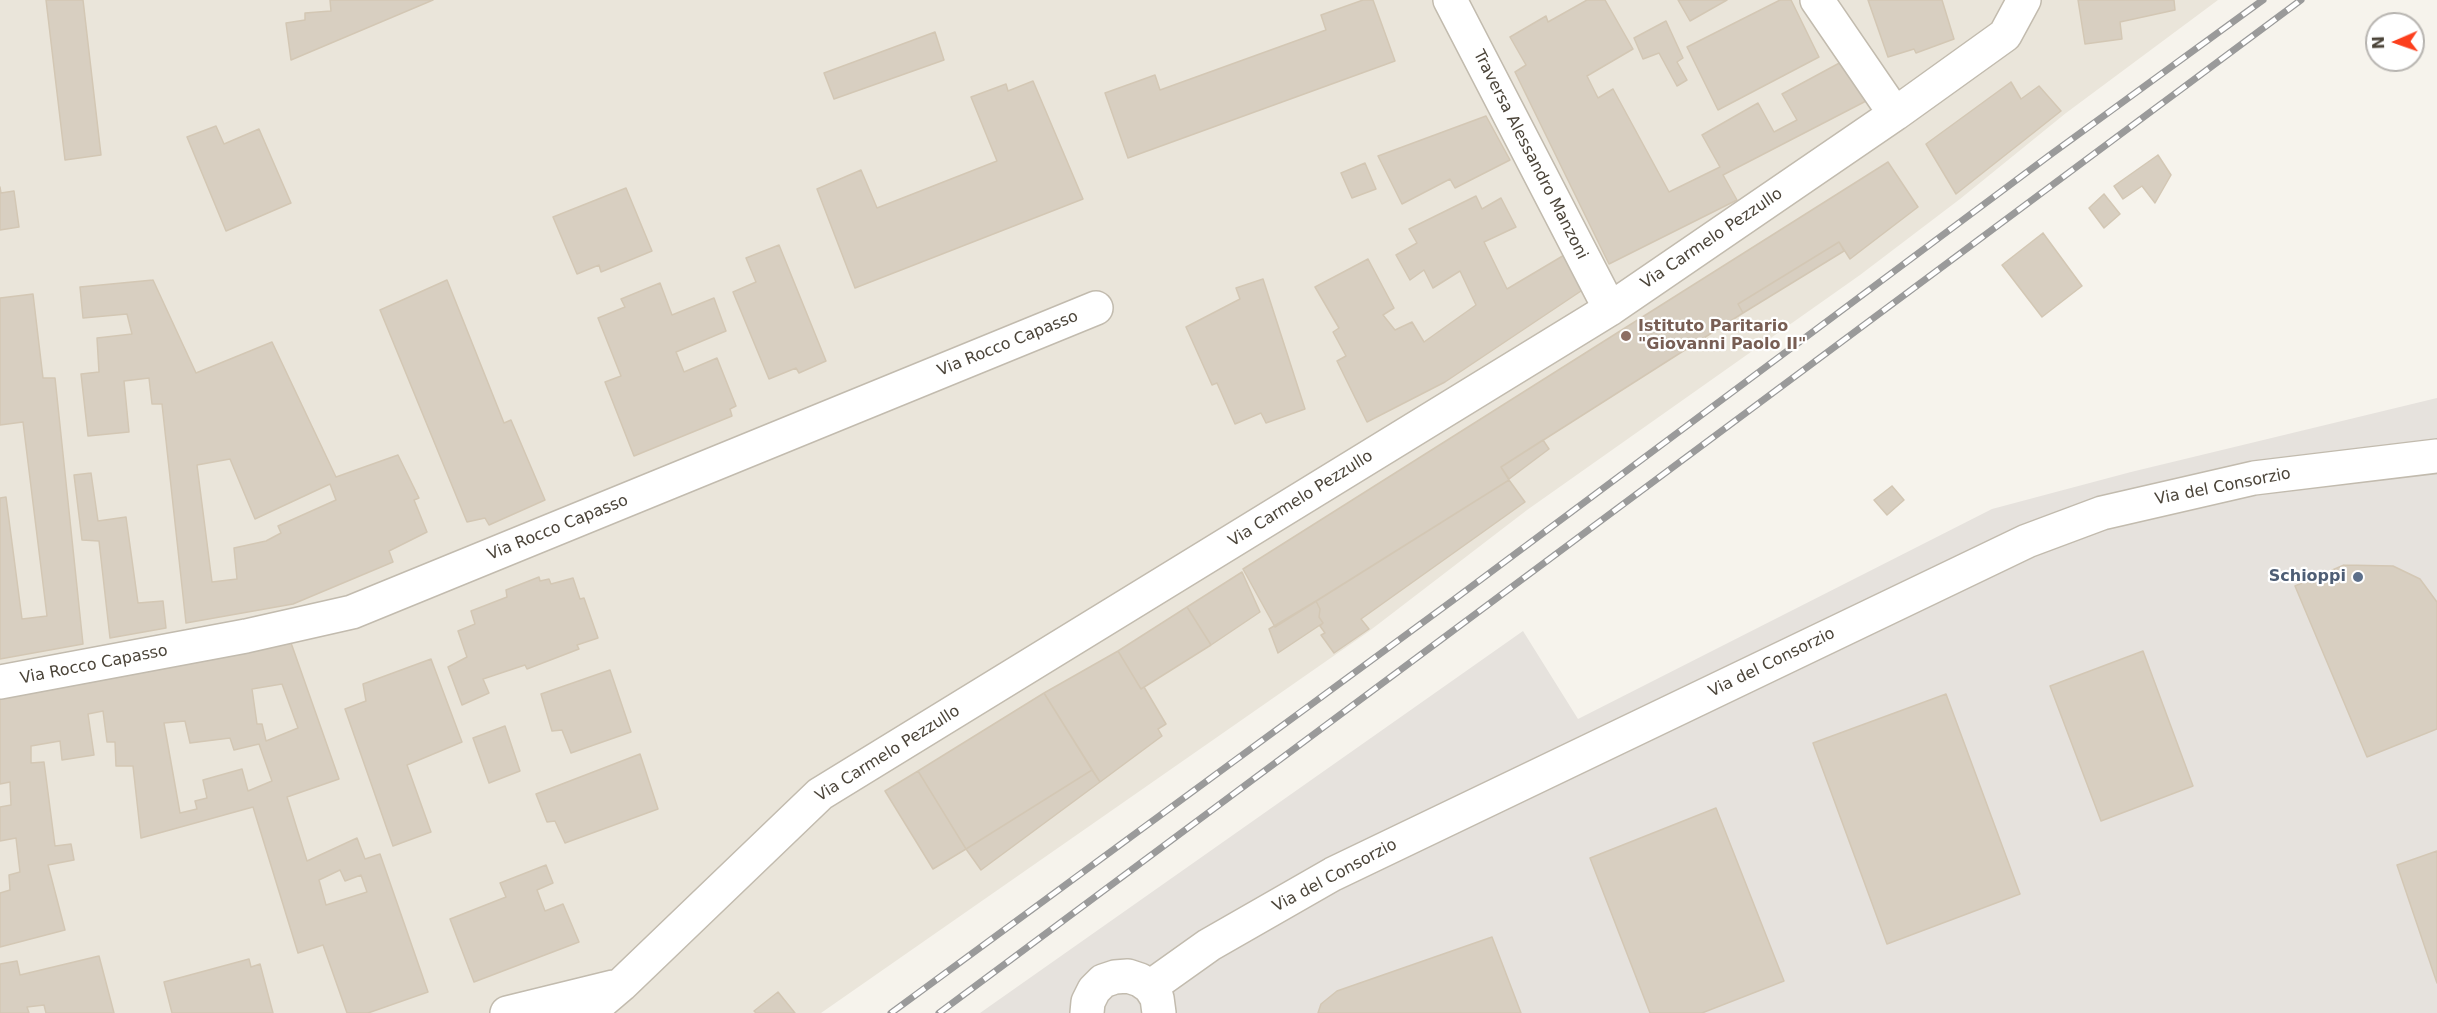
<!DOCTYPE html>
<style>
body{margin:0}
#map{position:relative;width:2437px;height:1013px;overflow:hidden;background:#f6f3ec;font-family:"DejaVu Sans",sans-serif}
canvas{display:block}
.north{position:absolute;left:2365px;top:12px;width:60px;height:60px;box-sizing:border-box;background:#fff;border:2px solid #b7b4b0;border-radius:50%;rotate:268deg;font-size:16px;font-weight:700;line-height:24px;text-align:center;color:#4b4439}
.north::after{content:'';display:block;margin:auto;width:21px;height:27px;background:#fc3f1d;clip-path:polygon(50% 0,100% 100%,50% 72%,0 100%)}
</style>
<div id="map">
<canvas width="2437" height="1013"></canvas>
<div class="north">N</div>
</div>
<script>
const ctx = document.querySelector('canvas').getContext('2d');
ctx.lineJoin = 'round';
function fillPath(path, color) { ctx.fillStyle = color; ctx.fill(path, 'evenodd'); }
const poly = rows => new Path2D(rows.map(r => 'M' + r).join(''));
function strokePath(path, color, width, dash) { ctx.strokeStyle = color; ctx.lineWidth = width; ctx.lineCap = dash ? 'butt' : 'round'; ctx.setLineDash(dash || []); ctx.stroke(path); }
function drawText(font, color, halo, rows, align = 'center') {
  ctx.font = font + ' "DejaVu Sans",sans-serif'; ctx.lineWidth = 4.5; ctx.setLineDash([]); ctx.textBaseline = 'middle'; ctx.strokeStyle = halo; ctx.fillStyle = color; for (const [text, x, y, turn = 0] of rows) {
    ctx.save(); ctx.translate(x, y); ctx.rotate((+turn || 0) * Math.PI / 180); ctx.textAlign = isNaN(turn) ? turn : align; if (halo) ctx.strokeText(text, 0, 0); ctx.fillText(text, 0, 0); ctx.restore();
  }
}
fillPath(poly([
 [0,0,2218,0,2066,113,1960,199,1860,275,1527,510,1368,632,821,1013,0,1013]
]), '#eae5da');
fillPath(poly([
 [2437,398,2437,1013,980,1013,1523,631,1578,719,1992,509,2131,472]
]), '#e6e2dd');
const building = poly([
 [46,0,83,0,101,155,65,160,46,0],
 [330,0,433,0,291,60,286,23,305,20,305,13,331,11,330,0],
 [1363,0,1373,0,1395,61,1128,158,1105,93,1155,75,1160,90,1326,30,1321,15,1363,0],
 [1587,0,1605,0,1633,49,1587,76,1598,98,1613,89,1669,192,1720,167,1702,135,1758,103,1774,132,1797,120,1782,94,1845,60,1868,100,1723,175,1737,200,1609,264,1515,72,1526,65,1510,37,1546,16,1548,22,1587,0],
 [1678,0,1727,0,1690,21,1678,0],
 [1780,0,1791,0,1819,57,1718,110,1687,47,1780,0],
 [1868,0,1942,0,1954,39,1916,53,1914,49,1888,57,1868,0],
 [2078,0,2174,0,2175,10,2120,22,2122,39,2085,44,2078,0],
 [1666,21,1683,58,1677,62,1687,80,1677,86,1659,53,1643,59,1634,38,1666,21],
 [935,32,944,60,834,99,824,73,935,32],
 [1033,81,1083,199,855,288,817,189,861,170,877,208,997,161,971,97,1006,84,1008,91,1033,81],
 [2011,82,2021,99,2039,86,2061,111,1956,194,1926,144,2011,82],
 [1486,116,1510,160,1455,188,1450,179,1402,204,1378,156,1486,116],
 [216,126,224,144,259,129,291,203,226,231,187,137,216,126],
 [2158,155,2171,175,2155,203,2142,186,2123,199,2114,186,2158,155],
 [1888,162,1918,207,1850,259,1839,242,1738,304,1743,313,1501,467,1509,480,1275,627,1243,569,1888,162],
 [1365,163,1376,189,1352,198,1341,173,1365,163],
 [0,187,1,193,14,191,19,227,0,230,0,187],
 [626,188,652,251,601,272,599,265,577,274,553,217,626,188],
 [2104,194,2120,214,2104,228,2089,208,2104,194],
 [1476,196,1482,209,1501,198,1516,227,1484,242,1507,289,1566,254,1584,289,1445,382,1367,422,1337,361,1346,356,1333,332,1339,328,1315,287,1368,259,1394,308,1383,315,1395,330,1412,322,1424,342,1476,305,1460,271,1433,288,1424,270,1410,280,1396,255,1417,243,1409,229,1476,196],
 [2043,233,2082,286,2042,317,2002,265,2043,233],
 [1839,242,1844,251,1743,313,1738,304,1839,242],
 [779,245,826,361,799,373,796,368,769,379,733,292,756,282,746,258,779,245],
 [1263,279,1305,409,1266,423,1261,413,1235,424,1217,383,1212,385,1186,327,1240,299,1236,288,1263,279],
 [153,280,196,373,272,342,336,477,398,455,419,498,414,500,427,532,389,551,393,562,293,604,186,623,162,404,152,404,149,378,124,381,129,432,88,436,81,374,99,372,97,338,132,334,127,314,83,318,80,287,153,280],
 [230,459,255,519,330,484,336,500,278,526,281,533,266,541,234,548,237,579,212,582,197,465,230,459],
 [447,280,504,423,511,420,545,500,489,525,485,518,467,522,380,310,447,280],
 [660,283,672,315,714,298,726,331,676,352,684,372,717,358,736,406,730,409,732,416,634,456,605,382,621,376,598,318,625,307,621,299,660,283],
 [33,294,43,378,55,378,83,644,0,659,0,498,6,497,22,619,47,616,23,422,0,425,0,298,33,294],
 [1543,440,1549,449,1509,479,1501,467,1543,440],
 [91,473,98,521,126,517,138,603,163,601,166,628,110,638,99,541,82,540,74,475,91,473],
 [1509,480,1525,502,1361,619,1369,629,1334,653,1321,635,1325,633,1320,626,1323,623,1319,617,1320,609,1316,601,1509,480],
 [1892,486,1904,500,1887,515,1874,500,1892,486],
 [2344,565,2393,566,2420,579,2437,602,2437,729,2367,757,2295,586,2344,565],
 [1242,572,1260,612,1211,645,1187,607,1242,572],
 [539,577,540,581,549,579,551,584,573,578,580,599,584,598,598,638,577,645,579,649,527,669,525,665,483,679,489,693,462,705,448,667,467,657,458,631,475,624,471,611,507,597,506,590,539,577],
 [1316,601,1320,609,1319,617,1323,623,1278,653,1269,629,1316,601],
 [1187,607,1211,645,1141,689,1118,651,1187,607],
 [290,640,339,779,287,797,307,861,357,838,365,859,380,854,428,992,368,1013,347,1013,323,945,298,953,253,807,141,838,133,766,116,766,115,742,107,742,103,711,88,714,94,755,62,760,60,741,31,746,31,763,44,762,55,846,71,844,74,860,48,865,65,930,0,947,0,893,10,890,9,875,20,872,16,838,0,841,0,807,11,805,10,782,0,784,0,693,290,640],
 [282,684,298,728,266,741,262,724,257,724,252,689,282,684],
 [185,721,190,743,230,738,234,750,259,744,272,781,248,791,242,769,203,780,207,798,195,801,197,809,180,813,164,723,185,721],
 [340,870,345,881,361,875,367,892,326,905,319,880,340,870],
 [1118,651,1141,689,1144,687,1166,724,1158,729,1162,736,1100,782,1044,693,1118,651],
 [2143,651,2193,786,2101,821,2050,686,2143,651],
 [431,659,462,742,407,765,431,832,393,846,345,709,366,701,363,684,431,659],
 [610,670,631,732,571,753,562,730,552,731,541,694,610,670],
 [1044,693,1092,770,966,849,918,771,1044,693],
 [1946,694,2020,894,1887,944,1813,743,1946,694],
 [505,726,520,771,489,783,473,738,505,726],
 [640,754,658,809,565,843,555,821,547,822,536,794,640,754],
 [1092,770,1100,782,981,870,966,849,1092,770],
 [918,771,966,849,933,869,885,791,918,771],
 [1716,808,1784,981,1702,1013,1650,1013,1590,858,1716,808],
 [2437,851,2437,983,2397,865,2437,851],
 [546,865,553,883,537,890,545,911,563,904,579,942,474,982,450,919,506,897,500,883,546,865],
 [1492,937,1521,1013,1318,1013,1321,1004,1337,991,1492,937],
 [99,956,114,1013,46,1013,44,1005,27,1007,29,1013,0,1013,0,964,17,961,20,975,99,956],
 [249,959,251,967,260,964,273,1013,172,1013,164,982,249,959],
 [778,992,795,1013,756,1013,754,1011,778,992]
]);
fillPath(building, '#d8cfc1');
strokePath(building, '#d3c7b4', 1.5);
const street = poly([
 [1450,0,1610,309],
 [1817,0,1895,114],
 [0,682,246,636,352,612,1096,308],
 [1150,987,1209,945,1333,874,2027,541,2102,513,2254,478,2437,456],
 [507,1013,613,987],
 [588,1013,621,985,820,794,1610,309,1895,114,2005,35,2024,0],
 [1087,1013,1088,1002,1094,990,1103,981,1115,977,1128,976,1140,980,1150,987,1157,998,1159,1013]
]);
strokePath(street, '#c2bbae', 36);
strokePath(street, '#fff', 33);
const rail = poly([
 [891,1013,1452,601,2050,155,2263,0],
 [939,1013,2301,0]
]);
strokePath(rail, '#9a9a9a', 7);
strokePath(rail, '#fff', 4.5, [14]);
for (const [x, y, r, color] of [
 [1626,336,6,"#8d6e63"],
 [2358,577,6,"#5c6f8a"]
]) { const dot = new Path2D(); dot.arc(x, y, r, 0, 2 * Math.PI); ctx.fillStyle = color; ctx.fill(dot); strokePath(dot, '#fff', 2); }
drawText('16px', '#4b4439', '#fff', [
 ["Traversa Alessandro Manzoni",1530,155,63],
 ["Via Carmelo Pezzullo",1712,239,-34],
 ["Via Rocco Capasso",1008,344,-22],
 ["Via del Consorzio",2223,487,-11],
 ["Via Carmelo Pezzullo",1301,499,-32],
 ["Via Rocco Capasso",558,528,-22],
 ["Via del Consorzio",1772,663,-26],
 ["Via Rocco Capasso",94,665,-11],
 ["Via Carmelo Pezzullo",888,754,-32],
 ["Via del Consorzio",1335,876,-28]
]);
drawText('bold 16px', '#785e54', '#fff', [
 ["Istituto Paritario",1638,327],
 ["\"Giovanni Paolo II\"",1638,345]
], 'left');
drawText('bold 16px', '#4e5e75', '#fff', [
 ["Schioppi",2346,577]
], 'right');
</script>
